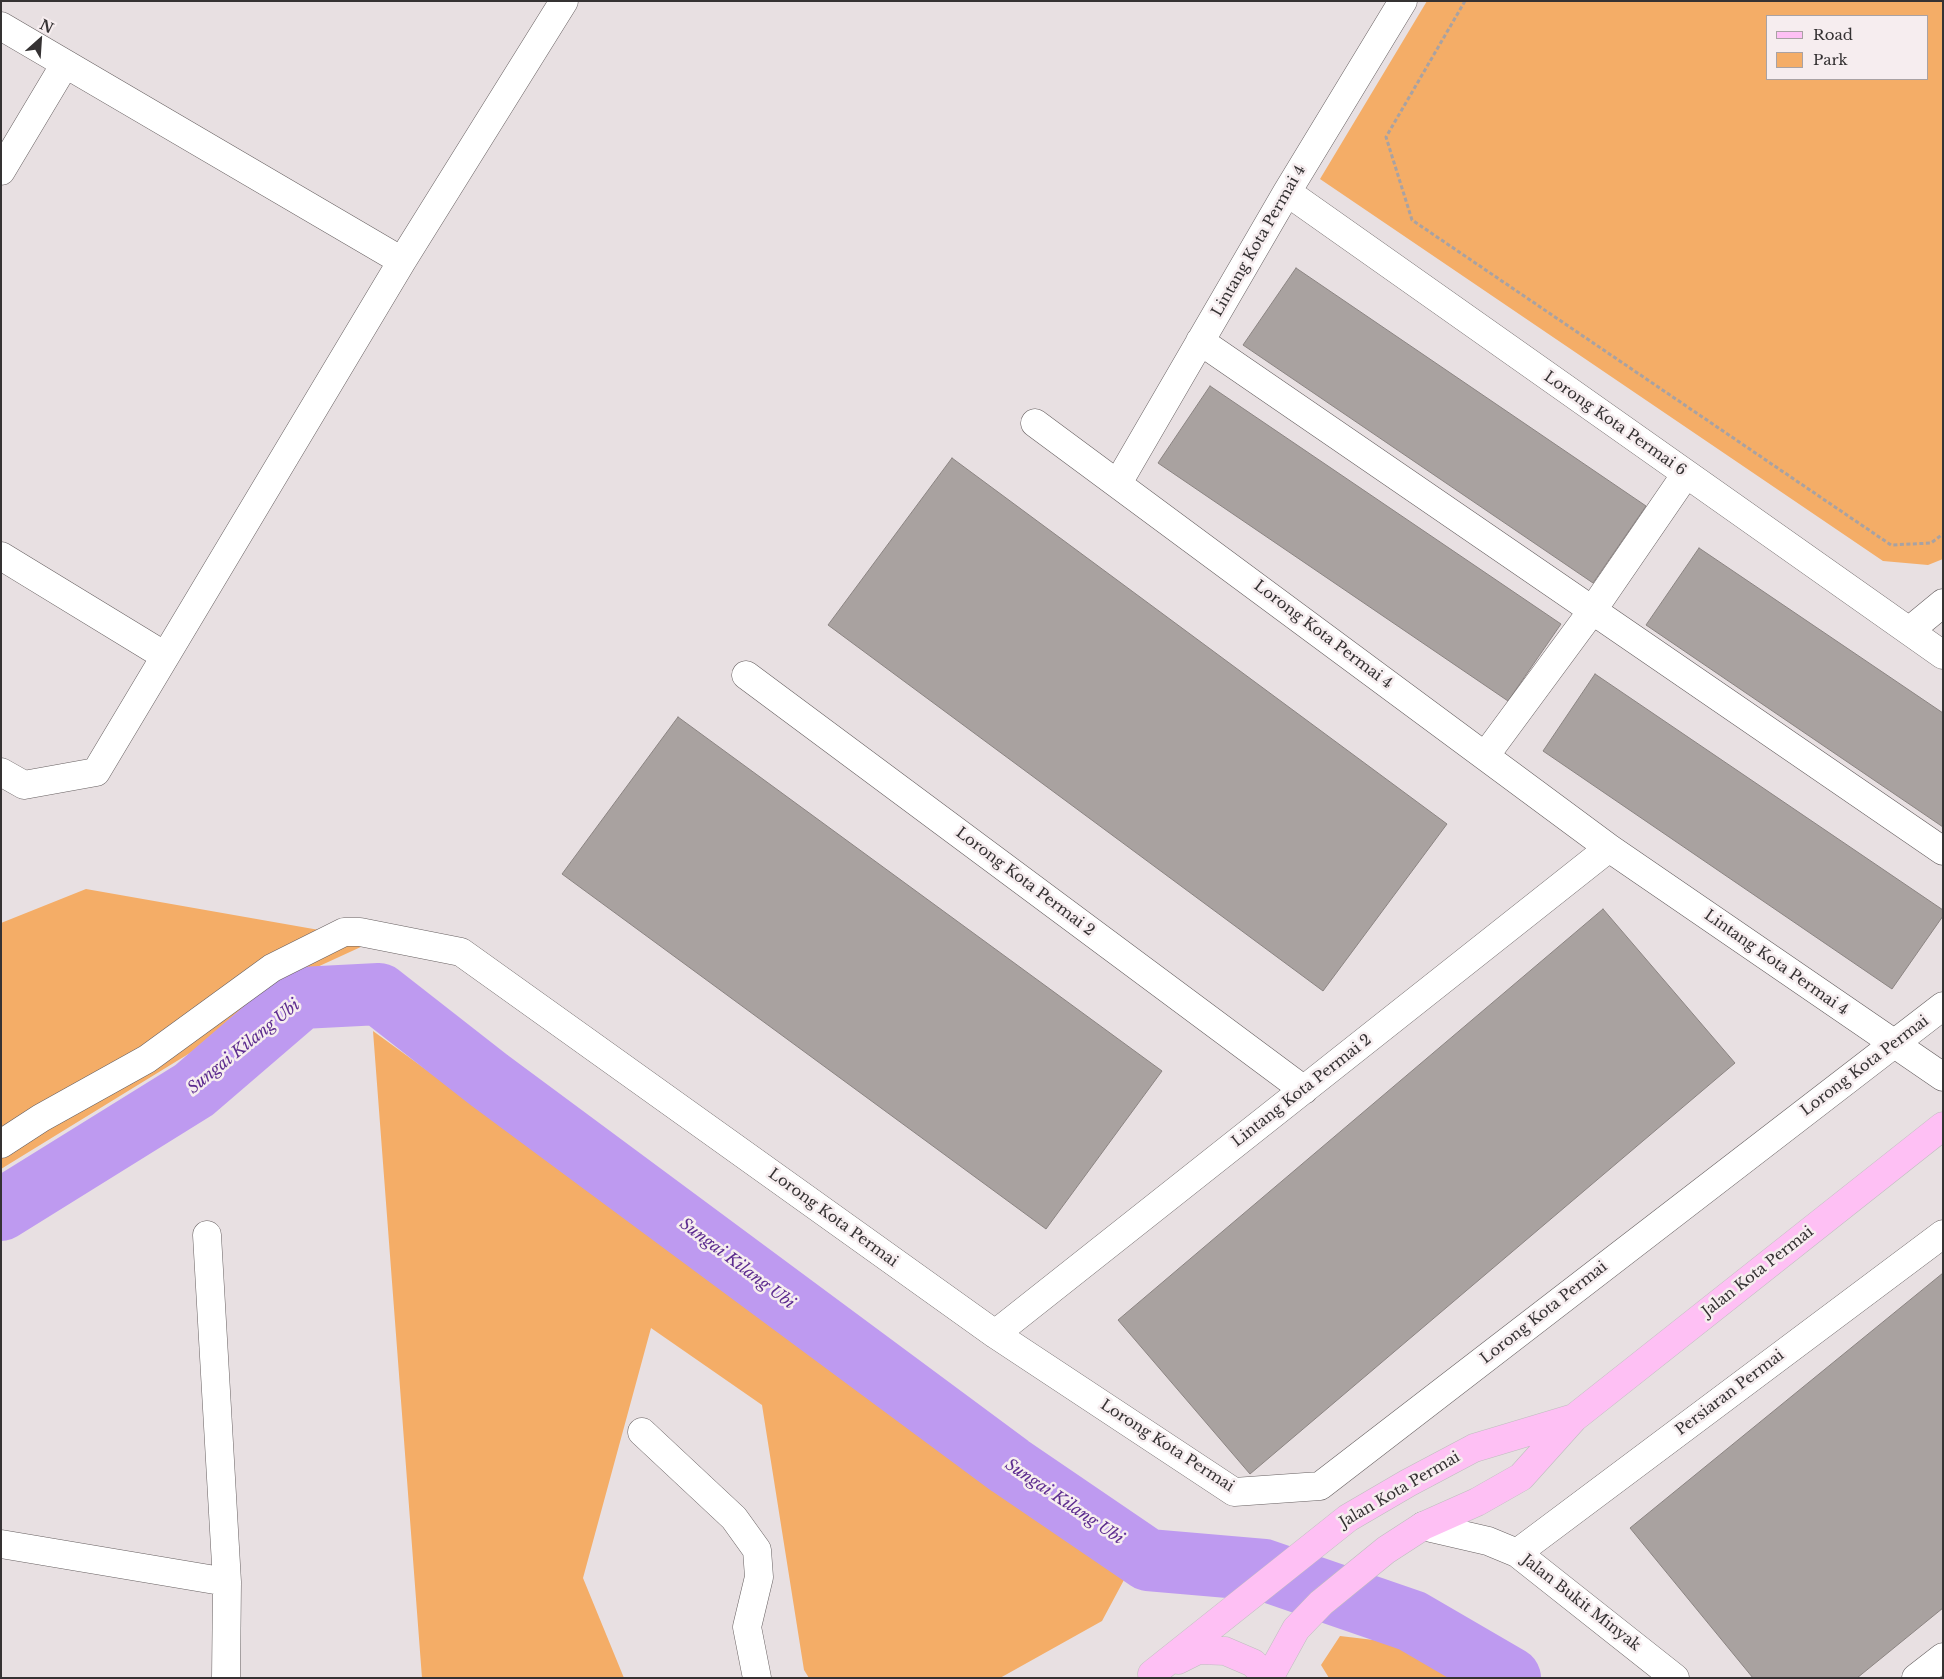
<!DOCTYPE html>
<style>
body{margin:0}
#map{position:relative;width:1944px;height:1679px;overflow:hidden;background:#e8e0e2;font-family:"Libre Baskerville",serif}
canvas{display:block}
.frame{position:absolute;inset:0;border:2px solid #353233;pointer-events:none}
.legend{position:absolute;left:1766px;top:15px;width:162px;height:65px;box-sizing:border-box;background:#f6edef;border:1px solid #a9a2a4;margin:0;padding:6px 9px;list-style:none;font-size:15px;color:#353233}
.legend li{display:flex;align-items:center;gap:10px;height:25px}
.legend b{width:25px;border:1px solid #a9a2a4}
.north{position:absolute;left:15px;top:15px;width:50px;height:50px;-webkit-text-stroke:4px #f6edef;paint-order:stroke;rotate:26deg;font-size:14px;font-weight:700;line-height:20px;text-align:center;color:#353233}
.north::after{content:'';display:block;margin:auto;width:18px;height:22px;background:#353233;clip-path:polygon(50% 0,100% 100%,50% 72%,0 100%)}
</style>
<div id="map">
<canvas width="1944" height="1679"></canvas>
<div class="frame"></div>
<ul class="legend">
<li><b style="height:6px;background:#fec0f4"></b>Road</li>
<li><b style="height:14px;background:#f4ad67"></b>Park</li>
</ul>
<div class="north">N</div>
</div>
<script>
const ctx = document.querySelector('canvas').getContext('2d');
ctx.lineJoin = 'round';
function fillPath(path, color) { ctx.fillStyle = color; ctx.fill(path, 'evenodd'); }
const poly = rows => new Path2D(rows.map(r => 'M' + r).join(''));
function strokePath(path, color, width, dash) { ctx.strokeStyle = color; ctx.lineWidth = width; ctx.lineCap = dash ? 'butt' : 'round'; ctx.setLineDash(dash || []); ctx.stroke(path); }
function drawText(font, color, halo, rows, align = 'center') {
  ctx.font = font + ' "Libre Baskerville",serif'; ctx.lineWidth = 5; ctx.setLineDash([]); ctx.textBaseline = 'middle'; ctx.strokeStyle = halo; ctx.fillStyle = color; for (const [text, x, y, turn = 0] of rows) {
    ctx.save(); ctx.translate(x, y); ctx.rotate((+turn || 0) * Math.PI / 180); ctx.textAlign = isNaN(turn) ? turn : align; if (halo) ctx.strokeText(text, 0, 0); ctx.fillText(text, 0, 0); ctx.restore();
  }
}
fillPath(poly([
 [1427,1,1943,1,1943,559,1928,565,1883,561,1320,179],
 [1768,16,1928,16,1928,79,1768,79],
 [86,889,376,940,265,991,203,1045,1,1169,1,923],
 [373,1031,1125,1578,1102,1621,1000,1678,809,1678,804,1670,762,1405,651,1328,583,1578,624,1678,422,1678],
 [1340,1636,1416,1645,1460,1678,1329,1678,1321,1665]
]), '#f4ad67');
strokePath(poly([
 [1,1210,194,1090,301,998,379,994,489,1080,1010,1466,1148,1560,1264,1570,1412,1621,1510,1678]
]), '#be9af0', 62);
const building = poly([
 [1296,268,1646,506,1593,583,1243,345,1296,268],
 [1210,386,1561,624,1508,701,1158,463,1210,386],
 [952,458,1447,824,1323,991,828,625,952,458],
 [1699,548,1943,713,1943,827,1646,625,1699,548],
 [1595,674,1943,910,1943,916,1892,989,1543,751,1595,674],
 [678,717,1162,1071,1046,1229,562,874,678,717],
 [1603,909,1735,1063,1250,1474,1118,1320,1603,909],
 [1943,1273,1943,1608,1857,1678,1753,1678,1630,1528,1943,1273]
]);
fillPath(building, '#a9a2a0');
strokePath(building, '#8b8482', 1);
const minor = poly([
 [1,26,402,261],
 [1,171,65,64],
 [1287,192,1943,655],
 [1200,341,1943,851],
 [1035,423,1609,848,1943,1077],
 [1118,483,1287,192,1403,1],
 [1,556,165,656],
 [1909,631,1943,603],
 [746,675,1304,1090],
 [1485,756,1592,611,1686,474],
 [1,772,24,785,96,772,402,261,564,1],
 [1,1144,41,1118,147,1059,272,968,344,932,360,932,461,952,995,1334,1234,1492,1320,1486,1943,1006],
 [207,1235,227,1582,226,1678],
 [995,1334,1609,848],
 [642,1432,734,1518,757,1550,759,1577,747,1627,757,1678],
 [1423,1526,1488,1541,1517,1553,1675,1678],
 [1,1544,227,1582],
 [1517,1553,1943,1234],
 [1916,1678,1943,1657]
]);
const major = poly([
 [1178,1660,1198,1650,1225,1651,1253,1663,1268,1678],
 [1152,1674,1348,1518,1408,1483,1474,1448,1574,1418],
 [1269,1678,1296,1629,1321,1603,1386,1550,1423,1526,1477,1502,1521,1477,1574,1418,1943,1126]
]);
strokePath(minor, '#676061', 29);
strokePath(major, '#bebdbe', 29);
strokePath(poly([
 [1465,1,1386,137,1412,220,1891,545,1931,543,1943,534]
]), '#a8a2a3', 3, [4, 2.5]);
strokePath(minor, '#fff', 28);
strokePath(major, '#fec0f4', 28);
drawText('15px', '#353233', '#f6edef', [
 ["Lintang Kota Permai 4",1259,241,-60],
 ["Lorong Kota Permai 6",1615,424,35],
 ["Lorong Kota Permai 4",1323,635,37],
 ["Lorong Kota Permai 2",1025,882,37],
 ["Lintang Kota Permai 4",1776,963,35],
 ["Lorong Kota Permai",1865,1066,-37],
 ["Lintang Kota Permai 2",1302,1091,-38],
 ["Lorong Kota Permai",833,1218,36],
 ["Jalan Kota Permai",1758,1272,-38],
 ["Lorong Kota Permai",1544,1313,-38],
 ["Persiaran Permai",1730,1393,-37],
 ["Lorong Kota Permai",1167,1446,33],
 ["Jalan Kota Permai",1400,1490,-30],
 ["Jalan Bukit Minyak",1581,1603,38]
]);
drawText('italic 16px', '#5d2c8f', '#f6edef', [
 ["Sungai Kilang Ubi",244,1047,-39],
 ["Sungai Kilang Ubi",737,1264,37],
 ["Sungai Kilang Ubi",1064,1502,34]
]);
</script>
